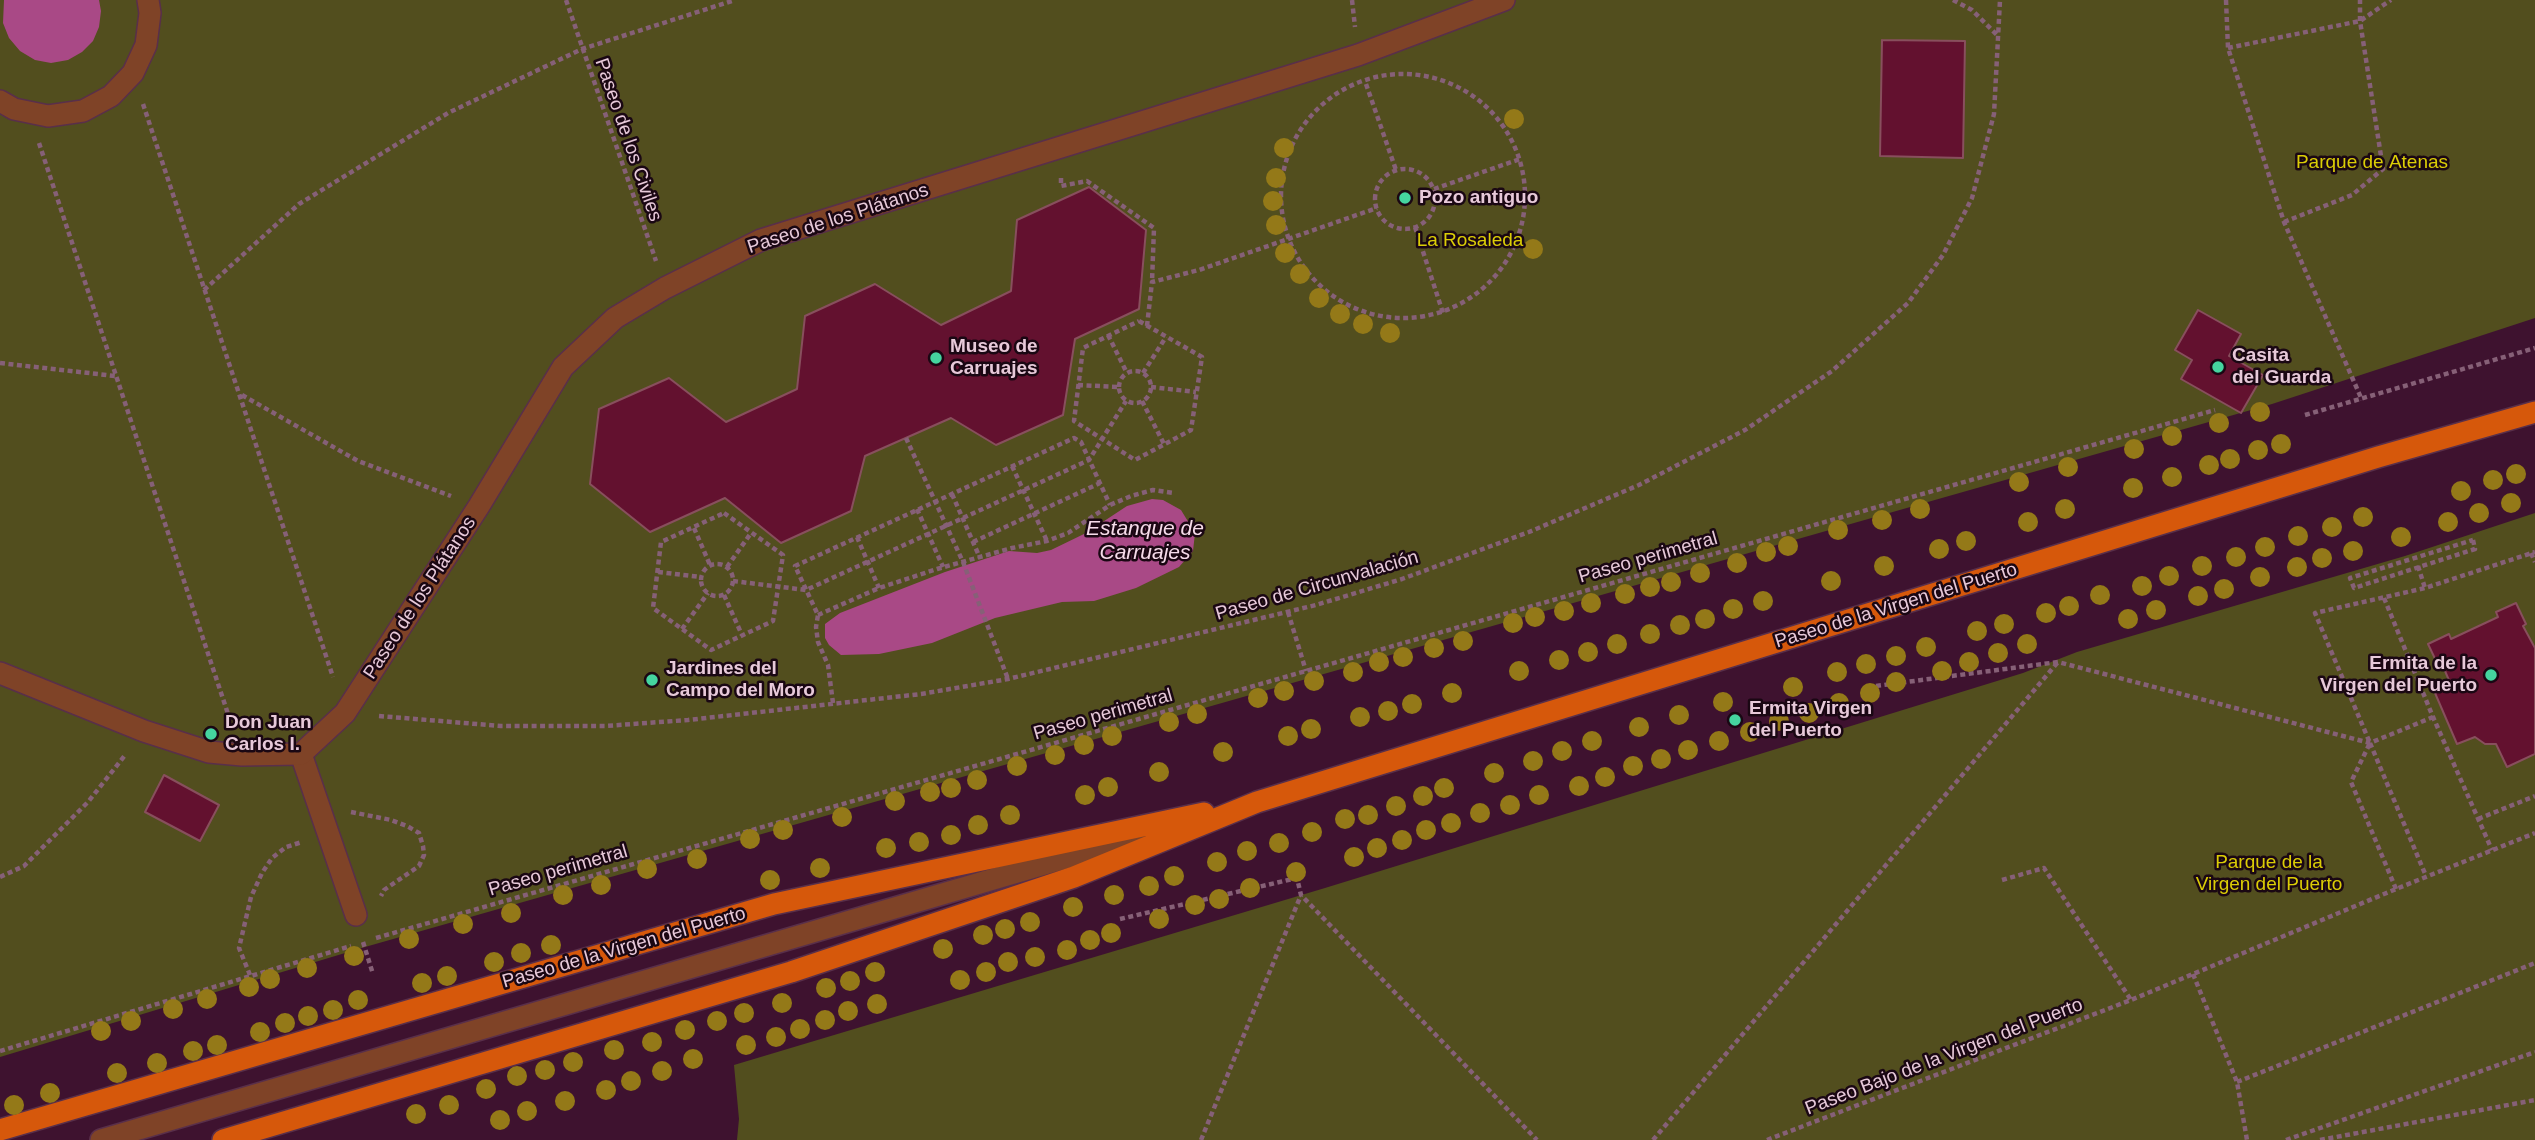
<!DOCTYPE html>
<meta charset="utf-8">
<style>
body{margin:0}
canvas{display:block;background:#3e122f}
</style>
<canvas width="2535" height="1140"></canvas>
<script>
const ctx = document.querySelector('canvas').getContext('2d');
ctx.lineJoin = 'round';
function fillPath(path, color) { ctx.fillStyle = color; ctx.fill(path, 'evenodd'); }
const poly = rows => new Path2D(rows.map(r => 'M' + r).join(''));
function strokePath(path, color, width, dash) { ctx.strokeStyle = color; ctx.lineWidth = width; ctx.lineCap = dash ? 'butt' : 'round'; ctx.setLineDash(dash || []); ctx.stroke(path); }
function drawText(font, color, halo, rows, align = 'center') {
  ctx.font = font + ' Arial,sans-serif'; ctx.lineWidth = 5; ctx.setLineDash([]); ctx.textBaseline = 'middle'; ctx.strokeStyle = halo; ctx.fillStyle = color; for (const [text, x, y, turn = 0] of rows) {
    ctx.save(); ctx.translate(x, y); ctx.rotate((+turn || 0) * Math.PI / 180); ctx.textAlign = isNaN(turn) ? turn : align; if (halo) ctx.strokeText(text, 0, 0); ctx.fillText(text, 0, 0); ctx.restore();
  }
}
fillPath(poly([
 [0,0,2535,0,2535,318,2272,404,365,947,0,1057],
 [2535,513,2535,1140,737,1140,739,1119,734,1065,1325,888,2023,673,2077,652,2405,556]
]), '#524e1e');
fillPath(poly([
 [4,0,99,0,101,11,99,27,93,41,82,52,68,60,51,63,35,60,20,51,9,38,3,23],
 [1152,499,1163,500,1181,510,1195,533,1193,551,1179,567,1136,588,1094,601,1062,602,995,618,932,643,879,654,841,655,829,645,825,638,825,624,840,613,945,572,1009,551,1037,553,1051,550,1086,533,1127,506]
]), '#a94986');
const building = poly([
 [1882,40,1965,41,1963,158,1880,156,1882,40],
 [1089,187,1146,230,1139,309,1075,339,1063,415,996,445,951,418,865,456,851,511,781,543,725,498,650,532,590,484,599,409,669,378,726,422,797,389,805,316,875,284,941,325,1011,291,1017,220,1089,187],
 [2198,310,2241,334,2229,356,2263,375,2241,413,2181,379,2192,360,2175,350,2198,310],
 [2516,603,2526,624,2523,626,2535,648,2535,754,2507,767,2496,744,2485,744,2475,737,2457,744,2435,693,2451,685,2442,664,2438,665,2428,644,2449,634,2451,639,2498,617,2496,612,2516,603],
 [164,775,219,805,200,841,145,812,164,775]
]);
fillPath(building, '#63112f');
strokePath(building, '#884f5d', 2);
const lane = poly([
 [301,754,356,915]
]);
const street = poly([
 [0,101,14,109,48,116,83,111,111,96,133,73,146,45,150,13,148,0],
 [0,673,144,731,209,752,242,755,301,754,345,713,479,506,563,367,615,318,665,288,761,240,1358,55,1504,0],
 [101,1140,1151,833]
]);
const primary = poly([
 [0,1130,774,904,1204,813],
 [223,1140,791,972,1074,877,1257,802,2378,457,2535,412]
]);
strokePath(lane, '#592f4a', 24);
strokePath(street, '#592f4a', 24);
strokePath(primary, '#592f4a', 24);
strokePath(poly([
 [566,0,656,261],
 [1352,0,1355,27],
 [1953,0,1972,10,1997,35],
 [2226,0,2228,48,2284,222,2362,400],
 [2228,48,2360,21,2391,0],
 '1281 196a122 122 0 1 1 244 0a122 122 0 1 1-244 0Z',
 [1366,84,1396,170],
 [143,104,333,677],
 [39,143,232,726],
 '1375 199a30 30 0 1 1 60 0a30 30 0 1 1-60 0Z',
 [1061,178,1061,186,1087,181,1154,228,1152,282],
 [1434,189,1520,159],
 [2284,222,2352,195,2383,169,2360,21,2360,0],
 [1415,227,1443,313],
 [204,290,299,204,448,113,582,49,735,0],
 [1139,321,1202,357,1191,430,1135,460,1074,421,1083,348,1139,321],
 [1147,326,1152,282,1199,270,1377,208],
 [1108,335,1127,373],
 [0,363,115,376],
 '1119 387a16 16 0 1 1 32 0a16 16 0 1 1-32 0Z',
 [1143,373,1166,337],
 [1078,385,1119,387],
 [1151,387,1196,392],
 [242,395,358,461,451,496],
 [1142,401,1164,444],
 [2305,415,2535,348],
 [906,438,963,562,1008,679],
 [1012,466,1047,541],
 [952,494,980,558],
 [917,509,943,567],
 [724,513,783,555,773,621,711,650,653,608,661,542,724,513],
 [694,528,710,565],
 [857,537,879,588],
 [2473,540,2475,549,2354,588,2350,578,2473,540],
 [973,542,1100,483],
 [2531,553,2535,562],
 '701 580a16 16 0 1 1 32 0a16 16 0 1 1-32 0Z',
 [2418,566,2425,588],
 [727,567,751,533],
 [658,572,701,577],
 [733,581,806,590,963,518,1089,460,1126,401],
 [724,595,742,635],
 [2384,598,2433,717,2492,850],
 [1288,612,1306,671],
 [818,615,879,588,937,569,1012,548,1047,541,1068,533,1110,505,1131,496,1153,490,1174,493],
 [682,629,708,593],
 [1876,686,2058,662,2370,743,2433,717],
 [833,703,828,665,818,642,816,627,818,615,795,566,1074,438,1081,442,1110,505],
 [379,716,501,726,605,726,688,720,921,694,1008,679,1316,605,1402,579,1529,532,1639,485,1745,430,1832,371,1908,303,1943,255,1972,198,1994,114,2000,0],
 [2370,743,2426,876],
 [351,812,391,820,407,826,419,833,423,846,424,855,419,866,384,890,381,896],
 [2478,819,2535,796],
 [0,877,24,866,88,802,126,754],
 [2002,880,2044,868,2131,1000],
 [2396,889,2351,782,2370,743,2315,613,2425,588,2535,552],
 [1120,919,1297,878,1301,895,1537,1140],
 [376,938,2215,410],
 [363,942,373,974],
 [2193,974,2237,1082,2247,1140],
 [250,975,239,948,251,897,262,873,272,858,286,847,302,842],
 [0,1051,351,946],
 [2237,1082,2535,963],
 [1201,1140,1301,895],
 [1653,1140,2058,662],
 [1767,1140,2131,1000,2396,889,2535,833],
 [2286,1140,2535,1052],
 [2320,1140,2535,1100]
]), '#866077', 4.5, [5, 3.5]);
strokePath(lane, '#7f4327', 21);
strokePath(street, '#7f4327', 21);
strokePath(primary, '#d6580b', 21);
ctx.fillStyle = '#947918';
for (const [x, y] of [
 [1514,119],
 [1284,148],
 [1276,178],
 [1273,201],
 [1276,225],
 [1533,249],
 [1285,253],
 [1300,274],
 [1319,298],
 [1340,314],
 [1363,324],
 [1390,333],
 [2260,412],
 [2219,423],
 [2172,436],
 [2281,444],
 [2134,449],
 [2258,450],
 [2230,459],
 [2209,465],
 [2068,467],
 [2516,474],
 [2172,477],
 [2493,480],
 [2019,482],
 [2133,488],
 [2461,491],
 [2511,503],
 [1920,509],
 [2065,509],
 [2479,513],
 [2363,517],
 [1882,520],
 [2028,522],
 [2448,522],
 [2332,527],
 [1838,530],
 [2298,536],
 [2401,537],
 [1966,541],
 [1788,546],
 [2265,547],
 [1939,549],
 [2353,551],
 [1766,552],
 [2236,557],
 [2322,558],
 [1737,563],
 [1884,566],
 [2202,566],
 [2297,567],
 [1700,573],
 [2169,576],
 [2260,577],
 [1831,581],
 [1671,582],
 [2142,586],
 [1650,587],
 [2224,589],
 [1625,594],
 [2100,595],
 [2198,596],
 [1763,601],
 [1591,603],
 [2069,606],
 [1733,609],
 [2156,610],
 [1564,611],
 [2046,613],
 [1535,617],
 [1705,619],
 [2128,619],
 [1513,623],
 [2004,624],
 [1680,625],
 [1977,631],
 [1650,634],
 [1463,641],
 [1617,644],
 [2027,644],
 [1926,647],
 [1434,648],
 [1588,652],
 [1998,653],
 [1896,656],
 [1403,657],
 [1559,660],
 [1379,662],
 [1969,662],
 [1866,664],
 [1519,671],
 [1942,671],
 [1353,672],
 [1837,672],
 [1314,681],
 [1896,682],
 [1793,687],
 [1284,691],
 [1452,693],
 [1870,693],
 [1258,698],
 [1723,702],
 [1839,703],
 [1412,704],
 [1388,711],
 [1809,713],
 [1197,714],
 [1679,715],
 [1360,717],
 [1779,721],
 [1169,722],
 [1639,727],
 [1311,729],
 [1750,732],
 [1112,736],
 [1288,736],
 [1592,741],
 [1719,741],
 [1084,745],
 [1688,750],
 [1562,751],
 [1223,752],
 [1055,755],
 [1661,759],
 [1533,761],
 [1017,766],
 [1633,766],
 [1159,772],
 [1494,773],
 [1605,777],
 [977,780],
 [1579,786],
 [1108,787],
 [951,788],
 [1444,788],
 [930,792],
 [1085,795],
 [1539,795],
 [1423,796],
 [895,801],
 [1510,805],
 [1396,806],
 [1480,813],
 [1010,815],
 [1368,815],
 [842,817],
 [1345,819],
 [1451,823],
 [978,825],
 [783,830],
 [1426,830],
 [1312,832],
 [951,835],
 [750,839],
 [1402,840],
 [919,842],
 [1279,843],
 [886,848],
 [1377,848],
 [1247,851],
 [1354,857],
 [697,859],
 [1217,862],
 [820,868],
 [647,869],
 [1296,872],
 [1174,876],
 [770,880],
 [601,885],
 [1149,886],
 [1250,888],
 [563,895],
 [1114,895],
 [1219,899],
 [1195,905],
 [1073,907],
 [511,913],
 [1159,919],
 [1030,922],
 [463,924],
 [1005,929],
 [1111,933],
 [983,935],
 [409,939],
 [1090,940],
 [551,945],
 [943,949],
 [1067,950],
 [521,953],
 [354,956],
 [1035,957],
 [494,962],
 [1008,962],
 [307,968],
 [875,972],
 [986,972],
 [447,976],
 [270,979],
 [960,980],
 [850,981],
 [422,983],
 [249,987],
 [826,988],
 [207,999],
 [358,1000],
 [782,1003],
 [877,1004],
 [173,1009],
 [333,1010],
 [848,1011],
 [744,1013],
 [308,1016],
 [825,1020],
 [131,1021],
 [717,1021],
 [285,1023],
 [800,1029],
 [685,1030],
 [101,1031],
 [260,1032],
 [776,1037],
 [652,1042],
 [217,1045],
 [746,1045],
 [614,1050],
 [193,1051],
 [693,1059],
 [573,1062],
 [157,1063],
 [545,1070],
 [662,1071],
 [117,1073],
 [517,1076],
 [631,1081],
 [486,1089],
 [606,1090],
 [50,1093],
 [565,1101],
 [14,1105],
 [449,1105],
 [527,1111],
 [416,1114],
 [500,1120]
]) { ctx.beginPath(); ctx.arc(x, y, 10, 0, 2 * Math.PI); ctx.fill(); }
for (const [x, y, r, color] of [
 [1405,198,7,"#45d49f"],
 [936,358,7,"#45d49f"],
 [2218,367,7,"#45d49f"],
 [2491,675,7,"#45d49f"],
 [652,680,7,"#45d49f"],
 [1735,720,7,"#45d49f"],
 [211,734,7,"#45d49f"]
]) { const dot = new Path2D(); dot.arc(x, y, r, 0, 2 * Math.PI); ctx.fillStyle = color; ctx.fill(dot); strokePath(dot, '#1a0713', 2.5); }
drawText('19px', '#e7c9d9', '#1a0713', [
 ["Paseo de los Civiles",628,140,71],
 ["Paseo de los Plátanos",838,219,-18],
 ["Paseo perimetral",1648,558,-16],
 ["Paseo de Circunvalación",1317,586,-16],
 ["Paseo de los Plátanos",420,598,-57],
 ["Paseo de la Virgen del Puerto",1896,606,-17],
 ["Paseo perimetral",1103,715,-16],
 ["Paseo perimetral",558,871,-16],
 ["Paseo de la Virgen del Puerto",624,948,-16],
 ["Paseo Bajo de la Virgen del Puerto",1944,1057,-21]
]);
drawText('19px', '#dbcd06', '#1a0713', [
 ["Parque de Atenas",2372,163],
 ["La Rosaleda",1470,241],
 ["Parque de la",2269,863],
 ["Virgen del Puerto",2269,885]
]);
drawText('bold 19px', '#e7c9d9', '#1a0713', [
 ["Pozo antiguo",1419,198],
 ["Museo de",950,347],
 ["Carruajes",950,369],
 ["Casita",2232,356],
 ["del Guarda",2232,378],
 ["Ermita de la",2477,664,"right"],
 ["Virgen del Puerto",2477,686,"right"],
 ["Jardines del",666,669],
 ["Campo del Moro",666,691],
 ["Ermita Virgen",1749,709],
 ["del Puerto",1749,731],
 ["Don Juan",225,723],
 ["Carlos I.",225,745]
], 'left');
drawText('italic 21px', '#f6dbea', '#1a0713', [
 ["Estanque de",1145,529],
 ["Carruajes",1145,553]
]);
</script>
